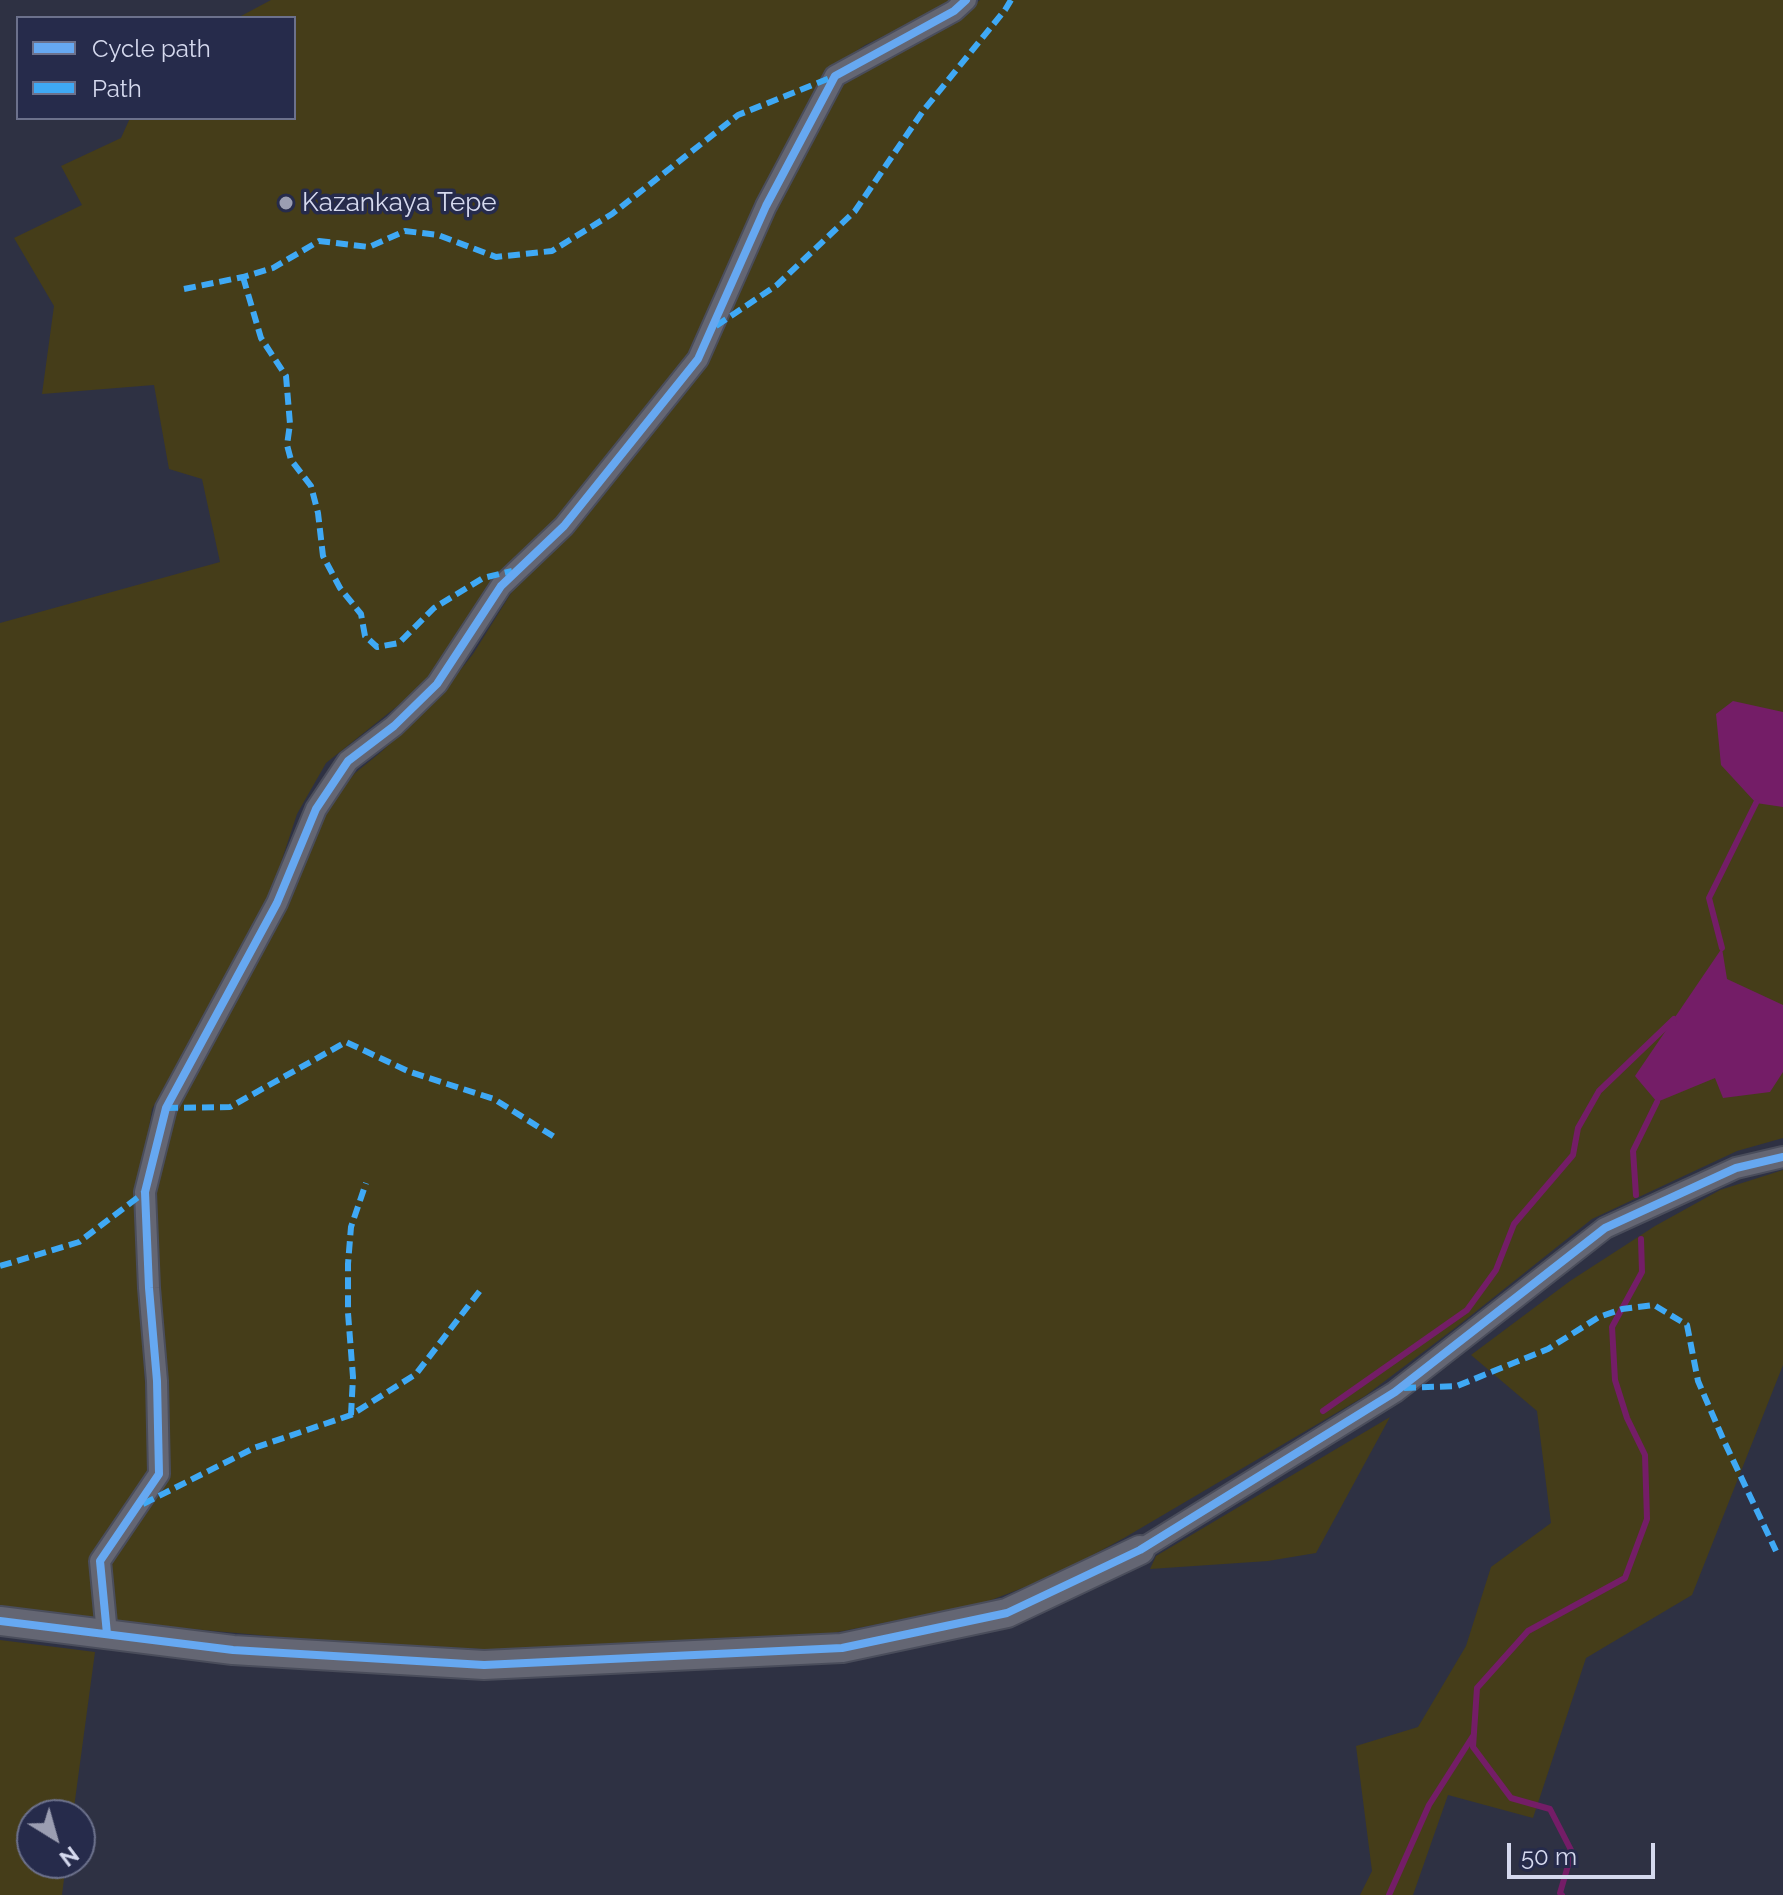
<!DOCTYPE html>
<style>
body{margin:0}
#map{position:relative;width:1783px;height:1895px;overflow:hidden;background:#2e3143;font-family:Raleway,sans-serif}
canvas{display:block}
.legend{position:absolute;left:16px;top:16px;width:280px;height:104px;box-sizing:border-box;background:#262b4b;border:2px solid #6c718c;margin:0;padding:10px 14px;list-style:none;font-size:24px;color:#d5d9ee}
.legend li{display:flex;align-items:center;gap:16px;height:40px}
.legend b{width:40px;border:2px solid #6c718c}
.north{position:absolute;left:16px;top:1799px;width:80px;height:80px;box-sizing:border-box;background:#262b4b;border:2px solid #6c718c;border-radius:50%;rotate:143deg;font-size:22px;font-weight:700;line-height:32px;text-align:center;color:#d5d9ee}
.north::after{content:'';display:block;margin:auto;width:28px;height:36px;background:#9b9eb2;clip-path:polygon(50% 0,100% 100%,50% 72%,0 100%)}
.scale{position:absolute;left:1507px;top:1843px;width:148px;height:36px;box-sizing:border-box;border:4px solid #d5d9ee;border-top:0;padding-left:10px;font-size:24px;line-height:28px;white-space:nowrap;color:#d5d9ee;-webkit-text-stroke:6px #262b4b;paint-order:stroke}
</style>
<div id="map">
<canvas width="1783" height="1895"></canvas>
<ul class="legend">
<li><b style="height:10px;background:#66a8f1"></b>Cycle path</li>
<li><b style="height:10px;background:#3fa9f5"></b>Path</li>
</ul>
<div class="north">N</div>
<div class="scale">50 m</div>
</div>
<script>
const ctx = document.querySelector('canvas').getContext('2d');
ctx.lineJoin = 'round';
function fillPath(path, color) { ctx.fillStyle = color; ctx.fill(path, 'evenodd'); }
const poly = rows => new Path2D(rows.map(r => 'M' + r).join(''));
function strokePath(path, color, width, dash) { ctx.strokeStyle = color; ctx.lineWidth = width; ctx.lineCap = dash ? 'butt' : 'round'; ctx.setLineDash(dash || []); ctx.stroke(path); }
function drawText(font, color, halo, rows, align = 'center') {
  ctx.font = font + ' Raleway,sans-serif'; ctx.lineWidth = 7; ctx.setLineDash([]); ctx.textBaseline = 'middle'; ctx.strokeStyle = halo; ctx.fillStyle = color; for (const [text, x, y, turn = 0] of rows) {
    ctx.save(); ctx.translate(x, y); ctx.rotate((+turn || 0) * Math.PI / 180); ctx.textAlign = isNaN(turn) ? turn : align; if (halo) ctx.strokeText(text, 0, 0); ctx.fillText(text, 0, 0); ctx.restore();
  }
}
fillPath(poly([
 [271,0,953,0,945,7,865,45,826,72,756,211,689,357,559,520,486,592,425,684,326,763,297,814,268,902,152,1109,135,1213,150,1469,89,1558,95,1619,0,1606,0,623,220,562,202,479,169,469,154,385,42,394,54,306,14,238,82,205,61,166,121,138,130,118,294,118,294,18,228,18,241,16],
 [980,0,1783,0,1783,1138,1737,1151,1592,1219,1459,1325,1365,1396,1124,1538,1056,1575,981,1604,812,1637,541,1652,324,1641,116,1622,108,1562,170,1471,166,1370,155,1264,155,1195,178,1100,287,907,321,816,355,773,381,752,440,696,473,654,523,574,651,427,772,214,842,84,958,19],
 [1783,1170,1783,1365,1692,1595,1586,1658,1533,1818,1448,1795,1413,1895,1360,1895,1372,1871,1356,1746,1418,1727,1466,1646,1491,1567,1551,1523,1537,1411,1471,1355,1570,1281,1655,1226,1720,1190],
 [1390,1417,1316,1553,1268,1561,1150,1569,1156,1556],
 [0,1640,95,1652,73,1815,32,1815,32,1863,66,1863,62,1895,0,1895]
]), '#453d19');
fillPath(poly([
 [1733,701,1783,712,1783,807,1756,803,1721,765,1716,714],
 [1722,948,1727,979,1783,1005,1783,1072,1770,1092,1723,1098,1715,1078,1657,1102,1635,1076]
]), '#741d67');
strokePath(poly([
 [1722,948,1709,898,1756,803],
 [1636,1195,1633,1151,1657,1102],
 [1323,1411,1467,1310,1496,1270,1514,1224,1573,1155,1578,1128,1599,1091,1674,1019],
 [1389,1895,1429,1805,1473,1736],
 [1562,1895,1560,1893,1572,1852,1550,1809,1511,1798,1473,1747,1477,1688,1528,1631,1625,1578,1647,1519,1645,1455,1627,1418,1615,1380,1612,1327,1642,1272,1641,1239]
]), '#741d67', 6);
const street = poly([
 [1140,1550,1395,1392,1605,1228,1736,1168,1783,1157],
 [107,1634,100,1561,159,1474,157,1381,149,1288,145,1192,166,1108,277,903,316,809,348,761,394,726,437,684,501,586,564,526,698,359,766,206,835,76,954,11,966,0]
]);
const secondary = poly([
 [0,1621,233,1650,484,1665,842,1648,1007,1613,1140,1550]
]);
strokePath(street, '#4a4d5b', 24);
strokePath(secondary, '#4a4d5b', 32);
strokePath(street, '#646673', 20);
strokePath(secondary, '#646673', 28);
strokePath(poly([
 [243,277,261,338,286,376,290,424,287,445,291,460,311,486,318,513,323,556,340,588,361,614,365,636,377,647,399,643,434,608,483,578,512,571],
 [184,289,243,277,273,268,319,241,369,247,405,231,438,235,496,257,552,251,612,214,738,115,835,76],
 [716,326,777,285,855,211,923,111,1005,10,1011,0],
 [166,1108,230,1107,346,1042,410,1072,494,1099,556,1138],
 [0,1266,79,1242,145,1192],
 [1404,1388,1457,1386,1548,1349,1599,1317,1622,1309,1654,1305,1687,1325,1698,1381,1724,1441,1776,1551],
 [351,1415,353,1377,348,1313,348,1264,351,1227,366,1183],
 [143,1504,254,1448,351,1415,416,1374,482,1288]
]), '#3fa9f5', 6, [12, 6]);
strokePath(poly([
 [0,1621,233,1650,484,1665,842,1648,1007,1613,1140,1550,1395,1392,1605,1228,1736,1168,1783,1157],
 [107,1634,100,1561,159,1474,157,1381,149,1288,145,1192,166,1108,277,903,316,809,348,761,394,726,437,684,501,586,564,526,698,359,766,206,835,76,954,11,966,0]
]), '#66a8f1', 8);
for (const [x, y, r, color] of [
 [286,203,8,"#9b9eb2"]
]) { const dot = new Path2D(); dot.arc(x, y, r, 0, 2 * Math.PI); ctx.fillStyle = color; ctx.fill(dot); strokePath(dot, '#262b4b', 3); }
drawText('26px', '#d5d9ee', '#262b4b', [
 ["Kazankaya Tepe",302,203]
], 'left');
</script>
